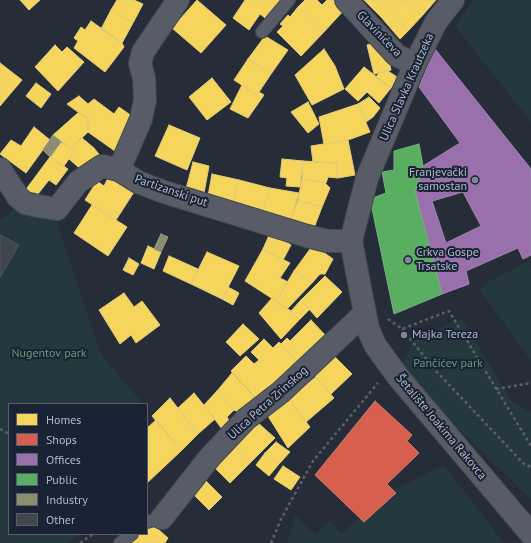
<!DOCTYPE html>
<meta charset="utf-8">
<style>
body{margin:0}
#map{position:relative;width:531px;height:543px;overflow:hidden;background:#272d38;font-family:"PT Sans",sans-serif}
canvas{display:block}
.legend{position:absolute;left:8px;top:403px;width:140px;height:132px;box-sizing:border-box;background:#1a2333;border:1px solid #565f6f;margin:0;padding:5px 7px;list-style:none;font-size:12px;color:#b0b9ca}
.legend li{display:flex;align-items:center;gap:8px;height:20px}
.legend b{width:20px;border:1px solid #565f6f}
</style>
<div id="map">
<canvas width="531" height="543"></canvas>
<ul class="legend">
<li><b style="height:11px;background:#f6d55c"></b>Homes</li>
<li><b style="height:11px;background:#d6604d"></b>Shops</li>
<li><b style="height:11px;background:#9970ab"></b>Offices</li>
<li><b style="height:11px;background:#5aae61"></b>Public</li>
<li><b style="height:11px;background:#8c8c6e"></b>Industry</li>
<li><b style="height:11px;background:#40454e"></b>Other</li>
</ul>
</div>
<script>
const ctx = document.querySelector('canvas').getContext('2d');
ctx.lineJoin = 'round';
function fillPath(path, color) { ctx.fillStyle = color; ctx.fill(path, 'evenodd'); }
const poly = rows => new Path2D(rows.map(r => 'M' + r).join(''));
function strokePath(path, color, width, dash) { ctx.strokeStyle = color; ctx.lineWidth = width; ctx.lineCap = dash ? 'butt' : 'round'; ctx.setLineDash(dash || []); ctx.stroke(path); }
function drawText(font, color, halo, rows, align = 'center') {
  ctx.font = font + ' "PT Sans",sans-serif'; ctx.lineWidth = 4; ctx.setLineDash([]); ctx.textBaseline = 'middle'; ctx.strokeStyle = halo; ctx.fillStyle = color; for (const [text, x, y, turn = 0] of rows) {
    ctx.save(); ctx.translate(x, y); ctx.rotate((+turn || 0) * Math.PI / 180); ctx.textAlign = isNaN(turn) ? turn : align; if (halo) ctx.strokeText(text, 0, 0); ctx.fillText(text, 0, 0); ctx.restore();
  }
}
fillPath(poly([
 [473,0,531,0,531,122,455,26],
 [16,206,44,215,57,222,101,355,141,401,138,404,9,404,9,534,79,534,68,543,0,543,0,219,6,217],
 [529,261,531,266,531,360,479,290,488,282],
 [462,318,510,399,531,413,531,499,431,402,402,364,413,341],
 [444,465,504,543,286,543,289,538,295,515,315,535,330,521,341,534,390,492]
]), '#24383e');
const homes = poly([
 [20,0,40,0,29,10,20,0],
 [117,0,134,0,143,4,133,23,111,10,117,0],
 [197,0,226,25,201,53,172,28,197,0],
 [245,0,284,0,269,21,260,14,249,30,233,18,245,0],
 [305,0,317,0,322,5,327,0,338,0,346,8,323,33,298,7,305,0],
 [364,0,398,0,381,17,364,0],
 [398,0,406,0,422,16,408,31,389,9,398,0],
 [406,0,436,0,422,16,406,0],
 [298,7,323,33,301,56,277,32,283,26,280,24,288,15,290,17,298,7],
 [389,9,408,31,400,39,381,17,389,9],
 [111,10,133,23,122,43,101,29,111,10],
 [91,21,122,43,124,47,105,72,74,48,78,41,74,38,81,27,85,30,91,21],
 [265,36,288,50,271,74,248,59,265,36],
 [385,41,391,70,374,74,367,45,385,41],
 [55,45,62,52,67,47,84,62,58,91,35,67,55,45],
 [324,49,335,66,344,89,312,105,295,75,324,49],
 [248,59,271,74,257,95,234,80,248,59],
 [0,63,22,80,0,106,0,63],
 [364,67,391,88,379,103,367,92,358,101,345,89,364,67],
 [388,71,397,77,391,88,376,77,379,73,388,71],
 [212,78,231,102,207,120,189,97,212,78],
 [36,83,51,94,41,108,26,96,36,83],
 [242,85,257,95,259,92,264,95,248,118,230,109,242,85],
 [79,96,88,104,94,99,114,114,119,107,136,119,119,154,88,132,88,116,86,118,67,104,79,96],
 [369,97,380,108,373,117,366,122,358,104,369,97],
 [308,102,319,124,308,133,291,112,308,102],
 [358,104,370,132,348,140,324,144,319,117,358,104],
 [79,112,86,118,88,116,88,132,71,148,53,135,79,112],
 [169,125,200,138,187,170,155,156,169,125],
 [34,127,50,140,26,173,0,154,11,140,21,146,34,127],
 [82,138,94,148,101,157,83,171,69,159,75,150,71,148,82,138],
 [348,140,355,175,338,178,336,163,313,162,311,146,348,140],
 [61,142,75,150,64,166,50,157,61,142],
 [50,157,68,169,56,185,49,180,34,199,24,192,50,157],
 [282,159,303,161,300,187,286,186,287,178,280,177,282,159],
 [303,161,336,163,338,178,328,177,326,183,302,179,303,161],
 [193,162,209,166,204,193,186,189,193,162],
 [212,174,239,180,233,202,208,196,212,174],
 [108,178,134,192,116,220,85,200,97,181,104,186,108,178],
 [302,179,325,183,330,188,322,207,298,200,302,179],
 [239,180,270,188,261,216,243,209,245,205,233,202,239,180],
 [270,188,299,193,291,219,278,216,261,216,270,188],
 [298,200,322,207,314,228,291,219,298,200],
 [92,205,127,227,108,256,74,233,92,205],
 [270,233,291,245,283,260,263,249,270,233],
 [313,245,333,259,325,274,320,274,312,283,294,271,313,245],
 [148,246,161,252,154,269,141,263,148,246],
 [263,249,290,263,280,278,288,282,276,301,245,281,263,249],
 [207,252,239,266,222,299,191,284,207,252],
 [169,256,198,269,191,284,163,271,169,256],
 [129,258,139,264,133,275,123,270,129,258],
 [294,271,312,283,287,309,276,301,294,271],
 [325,276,342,292,317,318,301,300,325,276],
 [228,287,239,293,233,305,222,299,228,287],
 [124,293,134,307,142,301,160,325,136,343,131,335,120,344,99,310,124,293],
 [272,298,291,311,299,320,281,339,259,313,272,298],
 [301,300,310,309,299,320,291,311,301,300],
 [311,320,326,336,302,367,281,344,287,338,290,341,311,320],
 [243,324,259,339,240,356,226,342,243,324],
 [264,339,273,348,279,342,302,367,262,405,231,371,246,356,254,364,259,360,251,352,264,339],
 [334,356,352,374,331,394,314,375,334,356],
 [232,373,256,399,241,413,234,410,217,391,232,373],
 [316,377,334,398,306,422,288,398,316,377],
 [217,391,234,410,227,417,230,422,222,429,204,405,217,391],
 [194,393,215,419,198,434,178,408,194,393],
 [170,398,198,434,181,451,152,416,170,398],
 [288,398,310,427,288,448,266,413,288,398],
 [156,420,181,451,147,483,147,428,156,420],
 [257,422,275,438,251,462,234,445,257,422],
 [276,442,290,452,279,464,265,453,276,442],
 [234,445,251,462,230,483,213,466,234,445],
 [265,453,279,464,269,476,256,465,265,453],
 [283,466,300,477,291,490,274,479,283,466],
 [206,481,222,497,209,510,194,495,206,481],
 [151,523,168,538,165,543,127,543,138,534,147,534,147,526,151,523]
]);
fillPath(homes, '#f6d55c');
strokePath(homes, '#e1cd7d', 1);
const shops = poly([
 [375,401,412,435,407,441,419,453,387,484,396,493,364,522,315,475,375,401]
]);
fillPath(shops, '#d6604d');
strokePath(shops, '#cb7b72', 1);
const offices = poly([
 [435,49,531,169,531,255,523,259,518,248,466,271,469,284,442,294,415,192,423,166,460,143,419,87,435,49],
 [463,192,481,226,446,243,432,201,463,192]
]);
fillPath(offices, '#9970ab');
strokePath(offices, '#a086b4', 1);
const public = poly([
 [419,144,423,166,415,192,442,294,394,314,370,199,386,193,382,172,394,170,394,151,419,144]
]);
fillPath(public, '#5aae61');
strokePath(public, '#74b180', 1);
const industry = poly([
 [53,135,61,142,50,157,43,150,53,135],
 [161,234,168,237,161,252,154,249,161,234]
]);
fillPath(industry, '#8c8c6e');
strokePath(industry, '#979a8a', 1);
const building = poly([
 [0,235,19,245,0,277,0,235]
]);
fillPath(building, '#40454e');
strokePath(building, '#4f5560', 1);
const service = poly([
 [262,32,289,0],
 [147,522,162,518],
 [120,543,132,534]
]);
const minor = poly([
 [346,0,396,55,415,64],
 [0,169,18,197,25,203,38,206,57,209,78,182,102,166,119,170,138,182,164,192,307,236,327,241,351,241],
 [119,170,141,119,145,100,144,78,140,64,143,52,178,0],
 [162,518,210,457,246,419,281,392,365,313]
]);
const tertiary = poly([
 [453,0,436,22,415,64,367,178,351,241,368,329,375,345,399,378,531,534]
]);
strokePath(service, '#444850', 14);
strokePath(minor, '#444850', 24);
strokePath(tertiary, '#444850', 24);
strokePath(poly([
 [388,319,402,329,449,311,531,446],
 [402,329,436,371,524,464,531,467],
 [496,389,531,383],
 [0,429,9,434],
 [80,543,93,534],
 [271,543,281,519,313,461,378,383]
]), '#5a6068', 2.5, [3, 3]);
strokePath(service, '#585c66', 12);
strokePath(minor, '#585c66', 22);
strokePath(tertiary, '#585c66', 22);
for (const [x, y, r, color] of [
 [475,180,4,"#808897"],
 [408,260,4,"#808897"],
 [404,335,4,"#808897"]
]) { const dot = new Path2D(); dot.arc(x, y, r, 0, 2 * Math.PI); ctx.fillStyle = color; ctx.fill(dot); strokePath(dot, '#1a2333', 1.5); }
drawText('12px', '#b0b9ca', '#1a2333', [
 ["Glavinićeva",379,34,46],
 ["Ulica Slavka Krautzeka",407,87,-66],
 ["Partizanski put",171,191,19],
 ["Ulica Petra Zrinskog",268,403,-42],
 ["Šetalište Joakima Rakovca",441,427,50]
]);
drawText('12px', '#b0b9ca', '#1a2333', [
 ["Franjevački",467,173,"right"],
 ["samostan",467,187,"right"],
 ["Crkva Gospe",416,253],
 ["Trsatske",416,267],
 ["Majka Tereza",412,335]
], 'left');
drawText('12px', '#659d75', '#1a2333', [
 ["Nugentov park",49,354],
 ["Pančićev park",448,364]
]);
</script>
